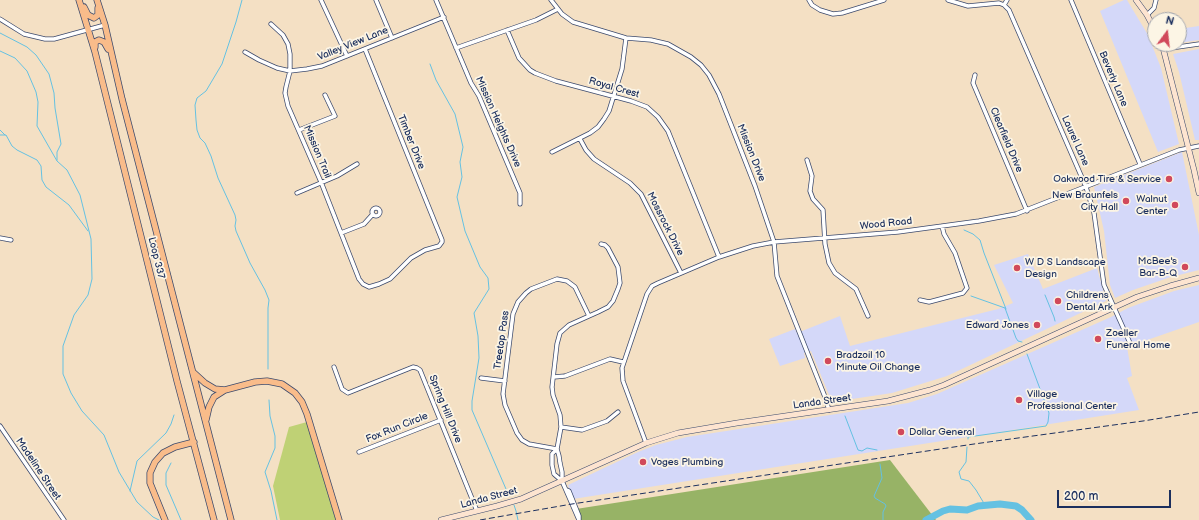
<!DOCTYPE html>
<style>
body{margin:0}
#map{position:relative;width:1199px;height:520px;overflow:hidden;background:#f4e0c4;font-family:"Balsamiq Sans",sans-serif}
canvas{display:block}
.north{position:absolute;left:1147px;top:12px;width:40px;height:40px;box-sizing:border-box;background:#fcf5e5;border:1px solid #a2a6af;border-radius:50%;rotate:15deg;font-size:11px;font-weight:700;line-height:16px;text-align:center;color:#1b2f5e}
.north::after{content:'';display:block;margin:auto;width:14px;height:18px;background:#d1495b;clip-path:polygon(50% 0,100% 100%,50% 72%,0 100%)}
.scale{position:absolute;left:1057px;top:490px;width:114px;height:18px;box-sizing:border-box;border:2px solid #1b2f5e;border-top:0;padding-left:5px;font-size:12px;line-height:14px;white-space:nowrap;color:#1b2f5e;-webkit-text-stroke:3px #fcf5e5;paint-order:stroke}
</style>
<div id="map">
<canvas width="1199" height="520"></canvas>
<div class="north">N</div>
<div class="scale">200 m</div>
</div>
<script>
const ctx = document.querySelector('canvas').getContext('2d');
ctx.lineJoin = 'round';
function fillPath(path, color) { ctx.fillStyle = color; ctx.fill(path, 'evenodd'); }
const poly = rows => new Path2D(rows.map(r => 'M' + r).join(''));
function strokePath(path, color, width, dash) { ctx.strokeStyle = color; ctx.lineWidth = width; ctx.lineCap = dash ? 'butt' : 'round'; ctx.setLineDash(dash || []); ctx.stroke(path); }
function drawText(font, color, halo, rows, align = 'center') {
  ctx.font = font + ' "Balsamiq Sans",sans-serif'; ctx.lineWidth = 3.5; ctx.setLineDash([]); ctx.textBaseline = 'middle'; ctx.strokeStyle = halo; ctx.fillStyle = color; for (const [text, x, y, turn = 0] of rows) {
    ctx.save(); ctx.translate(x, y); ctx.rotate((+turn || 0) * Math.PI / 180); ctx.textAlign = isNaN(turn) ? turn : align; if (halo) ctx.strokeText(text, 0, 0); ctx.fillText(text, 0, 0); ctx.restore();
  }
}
fillPath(poly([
 [1124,0,1127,0,1148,35,1161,68,1179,144,1158,152,1100,11],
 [1199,26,1199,40,1179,43,1179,29],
 [1199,49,1199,140,1195,140,1179,72,1173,54],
 [1182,152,1199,235,1199,270,1171,277,1133,290,1115,298,1110,285,1104,231,1094,187],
 [1028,254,1043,289,1097,268,1106,301,947,376,892,393,832,402,811,351,804,353,805,358,780,366,769,339,795,329,797,333,840,316,850,346,998,309,1013,303,994,265],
 [1199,285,1199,322,1127,347,1132,376,1127,378,1139,410,573,499,568,485,638,452,656,445,687,437,908,403,937,394,1111,317,1128,308,1174,291]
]), '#d4d8f9');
fillPath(poly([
 [307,422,336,520,280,520,273,486,289,427]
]), '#bfd175');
fillPath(poly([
 [890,460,936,520,581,520,576,509]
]), '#97b366');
strokePath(poly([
 [242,0,236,22,222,64,206,91,197,98,195,105,196,120,197,130,200,138,205,143,211,156,218,178,235,215,236,220,235,226,236,231,250,263,265,290,269,300,268,308,268,369],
 [0,33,27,47,36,55,49,74,54,93,55,108,61,144,57,152,57,160],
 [0,51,15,58,27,71,36,92,38,102,37,126,57,161,67,170,80,195,91,239,92,279,88,295,74,315,63,346,63,374,71,393,82,411,104,435,119,472,137,502,153,517,159,520],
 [430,64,436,80,455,114,463,147,460,162,462,177,457,197,465,231,480,267,488,278,489,289,474,313,478,336,479,358,472,401,472,410,509,496],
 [0,130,5,135],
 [0,135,6,135,12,146,17,150,37,160,41,166,42,180,46,187,69,205,88,231],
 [964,230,973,234,980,240,984,253,1006,309],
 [1045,295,1054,317,1055,321],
 [971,296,1005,308,1016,338,1018,341,1022,342],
 [269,400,270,416,275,436,275,448,265,472,271,491,277,520],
 [845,416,858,450,862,451,867,448,877,450],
 [968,439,968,437,1046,426,1048,422,1049,413,1027,354],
 [967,447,966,462,959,472,961,479,969,481,976,490,985,505],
 [171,463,166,473,166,485,181,520],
 [880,464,882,478,874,496,875,498,885,504,886,506,883,512,883,520],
 [130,491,137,461,166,433,171,424,174,415],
 [509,495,509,491,513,488],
 [514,505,516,511,518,520]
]), '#64c1e2', 1);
strokePath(poly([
 [926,520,943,511,950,509,967,510,978,506,1000,504,1016,506,1022,510,1031,520]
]), '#64c1e2', 7);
const street = poly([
 [321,0,347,56],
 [376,0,392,38],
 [436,0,471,83,479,96,520,193,520,204],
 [551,0,562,14,573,22,626,38,651,40,668,44,691,57,701,65,709,75,719,94,755,186,774,242,777,276,825,397,829,410],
 [809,0,812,5,820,10,833,14,842,13,884,0],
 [948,0,968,6,999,3,1004,5,1009,10,1086,187,1094,213,1104,285,1130,343],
 [1071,0,1140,164],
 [1004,5,1007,0],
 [1147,15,1154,8,1156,0],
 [0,19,24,34,45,39,54,39,105,25],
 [271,24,283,35,288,44,290,54,290,71,286,87,285,93,288,106,321,182,359,279,363,284,369,287,379,284,390,279,411,258,425,250,439,246,442,242,442,240,365,49],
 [507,30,519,58,530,70,535,73,556,81,631,101,647,107,658,117,668,131,719,257],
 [456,48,536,20,558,9],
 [1164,49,1199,44],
 [245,52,259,60,277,68,290,71,307,69,322,66,444,17],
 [975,75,973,83,1027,211],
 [299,130,335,116,325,95],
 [580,139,586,150,594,159,630,183,641,194,681,273],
 [552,152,590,133,598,127,604,119,609,111,622,69,626,38],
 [807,160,812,176,810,191,813,199,823,210,825,244,829,263,835,273,856,289,868,316],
 [297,193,337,176,357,164],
 '372 212a4 4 0 1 1 8 0a4 4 0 1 1-8 0Z',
 [341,233,364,224,373,214],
 [0,238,11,240],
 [920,300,929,302,963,293,967,288,955,253,944,234,942,226],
 [334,367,342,389,348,393,413,367,417,368,420,370,477,511],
 [554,377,565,376,610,359,623,362],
 [481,378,505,381],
 [0,426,64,520],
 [561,427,582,430,607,421,618,412],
 [646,443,623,381,622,368,647,294,652,286,658,283,719,257,753,246,774,242,898,232,979,221,1016,214,1179,150,1199,146],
 [557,449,529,444,522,440,517,433,505,405,503,394,513,314,518,302,526,293,531,289,557,279,567,281,575,287,589,316],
 [557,449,559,456,560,463,562,472,562,481],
 [359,452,441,420],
 [567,490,569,491,579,516,579,519],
 [579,520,562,481,554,474,552,465,552,454,557,449,561,427,560,415,553,395,552,387,557,344,560,333,569,325,598,312,608,307,613,301,618,289,620,283,618,267,608,248,605,245,601,244]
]);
const secondary = poly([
 [1136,0,1147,15,1155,30],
 [1162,44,1194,170,1199,193],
 [441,520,497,506,521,499,646,443,678,433,737,423,888,401,930,390,944,385,1137,297,1170,286,1199,278]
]);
const primary = poly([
 [79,0,95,52,177,381,214,520],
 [97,0,105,25,122,99,231,520],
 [84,7,88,15,94,18,98,15,98,8],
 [95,47,95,42,99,40,104,42,108,49],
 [194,373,205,383,215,389,225,390,255,382,267,381,282,384,295,393,302,402,307,414,339,520],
 [206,420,209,407,214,397,225,390],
 [165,520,150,483,150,473,155,462,163,453,175,447,194,442]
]);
strokePath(street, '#3c4a6d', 5);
strokePath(secondary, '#3c4a6d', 6);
strokePath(primary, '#3c4a6d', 7);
strokePath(street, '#fff', 3.5);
strokePath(secondary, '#fde4d0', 5);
strokePath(primary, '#f9bc8a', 5.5);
strokePath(poly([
 [480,520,572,504,974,444,1143,421,1199,412]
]), '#1b2f5e', 1, [6, 3]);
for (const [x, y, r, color] of [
 [1169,179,4,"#d1495b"],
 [1126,201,4,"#d1495b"],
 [1175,205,4,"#d1495b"],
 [1185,267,4,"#d1495b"],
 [1017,268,4,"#d1495b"],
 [1058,301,4,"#d1495b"],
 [1037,325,4,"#d1495b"],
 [1098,339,4,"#d1495b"],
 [828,361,4,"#d1495b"],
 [1019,400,4,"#d1495b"],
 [901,432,4,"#d1495b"],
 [643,462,4,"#d1495b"]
]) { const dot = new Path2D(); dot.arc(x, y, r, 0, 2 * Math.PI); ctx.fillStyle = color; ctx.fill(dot); strokePath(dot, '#fcf5e5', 1.5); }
drawText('10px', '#1b2f5e', '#fcf5e5', [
 ["Valley View Lane",353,44,-22],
 ["Beverly Lane",1113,79,67],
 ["Royal Crest",614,88,16],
 ["Mission Heights Drive",498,122,66],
 ["Clearfield Drive",1006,140,67],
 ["Laurel Lane",1075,141,66],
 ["Timber Drive",411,142,68],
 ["Mission Trail",317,152,67],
 ["Mission Drive",751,153,68],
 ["Mossrock Drive",665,224,63],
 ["Wood Road",886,224,-6],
 ["Loop 337",156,258,76],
 ["Treetop Pass",502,340,-82],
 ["Landa Street",822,402,-8],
 ["Spring Hill Drive",445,409,68],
 ["Fox Run Circle",397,428,-22],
 ["Madeline Street",38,469,56],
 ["Landa Street",489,498,-15]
]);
drawText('10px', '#1b2f5e', '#fcf5e5', [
 ["Oakwood Tire & Service",1161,179,"right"],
 ["New Braunfels",1118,195,"right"],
 ["City Hall",1118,207,"right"],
 ["Walnut",1167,199,"right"],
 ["Center",1167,211,"right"],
 ["McBee's",1177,261,"right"],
 ["Bar-B-Q",1177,273,"right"],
 ["W D S Landscape",1025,262],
 ["Design",1025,274],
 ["Childrens",1066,295],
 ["Dental Ark",1066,307],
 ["Edward Jones",1029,325,"right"],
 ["Zoeller",1106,333],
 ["Funeral Home",1106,345],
 ["Bradzoil 10",836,355],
 ["Minute Oil Change",836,367],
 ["Village",1027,394],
 ["Professional Center",1027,406],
 ["Dollar General",909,432],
 ["Voges Plumbing",651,462]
], 'left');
</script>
